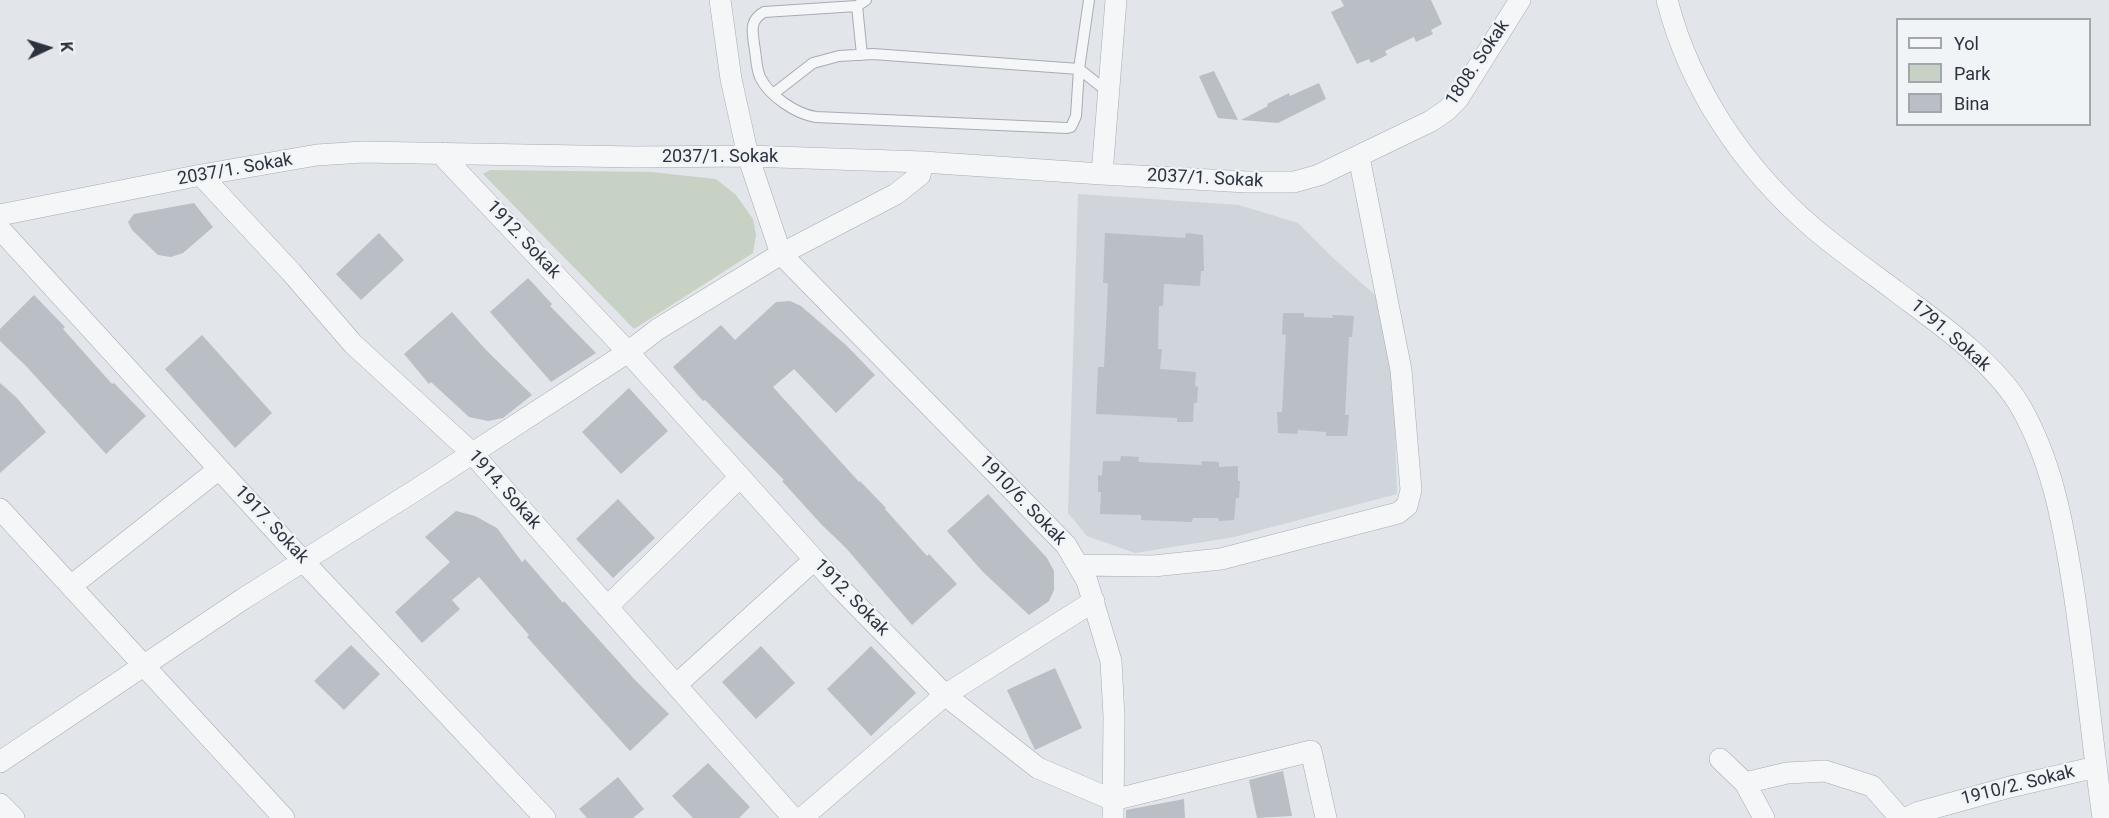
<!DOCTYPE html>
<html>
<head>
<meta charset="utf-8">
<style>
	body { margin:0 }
	#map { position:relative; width:2109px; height:818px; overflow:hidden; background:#e2e5e9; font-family:Roboto,sans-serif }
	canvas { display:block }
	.legend { position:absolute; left:1896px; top:18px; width:195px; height:108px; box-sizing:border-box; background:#f1f4f7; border:2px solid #a2a7ad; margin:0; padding:8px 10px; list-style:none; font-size:18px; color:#2c333f }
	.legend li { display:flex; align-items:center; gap:12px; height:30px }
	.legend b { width:30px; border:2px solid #a2a7ad }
	.north { position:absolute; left:18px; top:18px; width:60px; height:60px; -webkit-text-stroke:4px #f1f4f7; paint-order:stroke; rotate:86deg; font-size:16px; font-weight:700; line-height:24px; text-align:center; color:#2c333f }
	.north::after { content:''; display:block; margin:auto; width:21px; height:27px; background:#2c333f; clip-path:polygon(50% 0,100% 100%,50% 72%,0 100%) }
</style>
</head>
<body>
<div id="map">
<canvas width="2109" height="818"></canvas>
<ul class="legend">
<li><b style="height:8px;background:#f4f6f8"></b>Yol</li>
<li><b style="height:16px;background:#c7d2c4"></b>Park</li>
<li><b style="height:16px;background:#babec5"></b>Bina</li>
</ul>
<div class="north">K</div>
</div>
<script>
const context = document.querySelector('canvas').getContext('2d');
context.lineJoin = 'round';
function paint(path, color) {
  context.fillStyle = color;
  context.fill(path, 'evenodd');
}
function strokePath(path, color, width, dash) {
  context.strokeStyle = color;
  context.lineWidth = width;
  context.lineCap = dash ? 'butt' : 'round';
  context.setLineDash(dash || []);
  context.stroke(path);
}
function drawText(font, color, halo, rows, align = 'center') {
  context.font = font + ' Roboto,sans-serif';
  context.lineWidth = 4.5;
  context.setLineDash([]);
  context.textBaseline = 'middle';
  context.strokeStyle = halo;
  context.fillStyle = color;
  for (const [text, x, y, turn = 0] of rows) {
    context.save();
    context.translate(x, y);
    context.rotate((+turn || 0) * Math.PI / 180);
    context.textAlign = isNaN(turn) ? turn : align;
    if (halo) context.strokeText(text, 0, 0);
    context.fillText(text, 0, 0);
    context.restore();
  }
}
paint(new Path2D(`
	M1078,194L1239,205L1298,223L1334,259L1381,300L1393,363L1397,494L1234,537L1135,553L1087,536L1068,513Z`), '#d0d4db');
paint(new Path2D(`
	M490,170L651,172L716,179L736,195L753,219L756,235L753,253L634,329L483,174Z`), '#c7d2c4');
paint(new Path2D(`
	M1341,0H1431L1442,24L1431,30L1433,34L1416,42L1414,37L1385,51L1387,55L1371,63L1369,59L1357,64L1331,12L1344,6Z
	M1214,71L1238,120L1218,118L1199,76Z
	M1319,83L1326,99L1278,123L1241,120L1268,106L1267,104L1289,93L1290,96Z
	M194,203L213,227L183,253L171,257L158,255L132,230L128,222L134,214Z
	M379,233L404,260L361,300L336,274Z
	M1105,233L1185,238L1186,233L1203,235L1204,271H1201L1200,286L1164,284L1163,306H1159L1158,349H1162L1160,369L1196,372L1195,386L1198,387L1197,403H1194L1193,422H1177V418L1096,414L1098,367H1104L1108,283H1103Z
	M528,278L552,304L550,306L596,353L551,382L490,312Z
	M34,295L65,327L63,329L112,384L114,383L146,416L106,454L26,366L0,341V329Z
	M790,301L801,306L847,346L875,375L836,413L794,369L773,387L859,482L860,481L886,508L885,509L927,556L929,554L957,584L912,625L846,548L821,524L782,481L784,480L705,400L703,401L673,367L721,325L735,340L776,302Z
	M452,312L485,349L532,395L503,418L488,421L469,417L431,382L429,384L404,354Z
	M1283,313H1304V317L1333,318L1332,315L1354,316L1352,337H1349L1345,415H1349L1347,436H1326V432L1298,430L1297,434L1278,433L1277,412H1282L1286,335L1282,334Z
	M202,335L272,413L235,448L165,369Z
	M0,383L16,397L46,432L0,473Z
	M629,388L668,431L621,474L582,432Z
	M1121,456L1139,457L1138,462L1201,465L1202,461L1219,462V467L1238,466V481H1240L1239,498H1236L1234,520L1219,521L1218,518H1193L1192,522L1141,520V515L1100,514L1101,492H1098V475L1102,476L1103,461H1120Z
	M988,494L1047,558L1054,571V590L1049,601L1029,615L983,572L947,531Z
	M618,499L655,538L613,578L576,539Z
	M456,511L475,516L497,528L522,562L525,559L563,603L564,601L636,681L669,714L630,751L527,637L529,635L479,577L452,600L460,609L422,643L395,612L450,562L425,537Z
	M351,645L380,674L344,710L314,681Z
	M761,646L795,683L756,719L722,682Z
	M871,646L916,693L871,736L827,689Z
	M1055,668L1082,728L1035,750L1007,690Z
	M708,763L750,807L739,818H693L672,796Z
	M1283,771L1292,816L1257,818L1249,780Z
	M618,777L644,809L633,818H587L579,809Z
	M1184,799L1185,818H1126V810Z`), '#babec5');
const lane = new Path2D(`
	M866,0L857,6L764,12C750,20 752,30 754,44C756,54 756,68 760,77C769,96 796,114 816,117L1067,128L1071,127L1076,116L1079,69L1089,0
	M857,6L862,55
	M773,94L813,63L839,56L873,54L1079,69L1108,92`);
const street = new Path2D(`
	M1667,0C1690,89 1743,167 1812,227C1839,250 1869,271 1897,292C1938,323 1992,360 2019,404C2052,460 2063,523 2073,586C2085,663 2092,741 2103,818
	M440,153L628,352L839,587L945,695L1038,768L1113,800L1311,751L1326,818
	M923,162L920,175L896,194L781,254L1066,545L1087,581L1111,661L1114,717L1113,818
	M1102,174L1116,0
	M201,175L291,272L353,344L472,453L793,818
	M0,215L201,175L317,155L363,152L635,157L748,156L923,162L1102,174L1247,182H1294L1319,175L1431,121L1447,110L1458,99L1520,0
	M0,229L303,561L545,818
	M0,509L284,818
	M1078,565L1153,566L1221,559L1398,513L1407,506L1411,490L1401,370L1359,157
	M71,586L219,469
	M607,607L740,477
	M676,685L814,560
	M1720,759L1745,783L1764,818
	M0,762L243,599L419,488L628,352L658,329L781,254L748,156L731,79L720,0
	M1745,783L1787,773L1825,771L1872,786L1900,818
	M0,804L14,818
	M802,818L945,695L1094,601
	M1907,818L1919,812L2010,787L2096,767`);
strokePath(lane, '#a8acb3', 12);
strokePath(street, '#a8acb3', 22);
strokePath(lane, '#f4f6f8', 10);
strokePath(street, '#f4f6f8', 21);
drawText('18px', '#2c333f', '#f1f4f7', [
	["1808. Sokak",1478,63,-56],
	["2037/1. Sokak",720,157],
	["2037/1. Sokak",235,170,-10],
	["2037/1. Sokak",1205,179,3],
	["1912. Sokak",523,240,47],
	["1791. Sokak",1950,336,41],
	["1914. Sokak",504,490,48],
	["1910/6. Sokak",1022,501,46],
	["1917. Sokak",271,525,47],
	["1912. Sokak",851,598,46],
	["1910/2. Sokak",2018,786,-14]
]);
</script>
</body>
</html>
